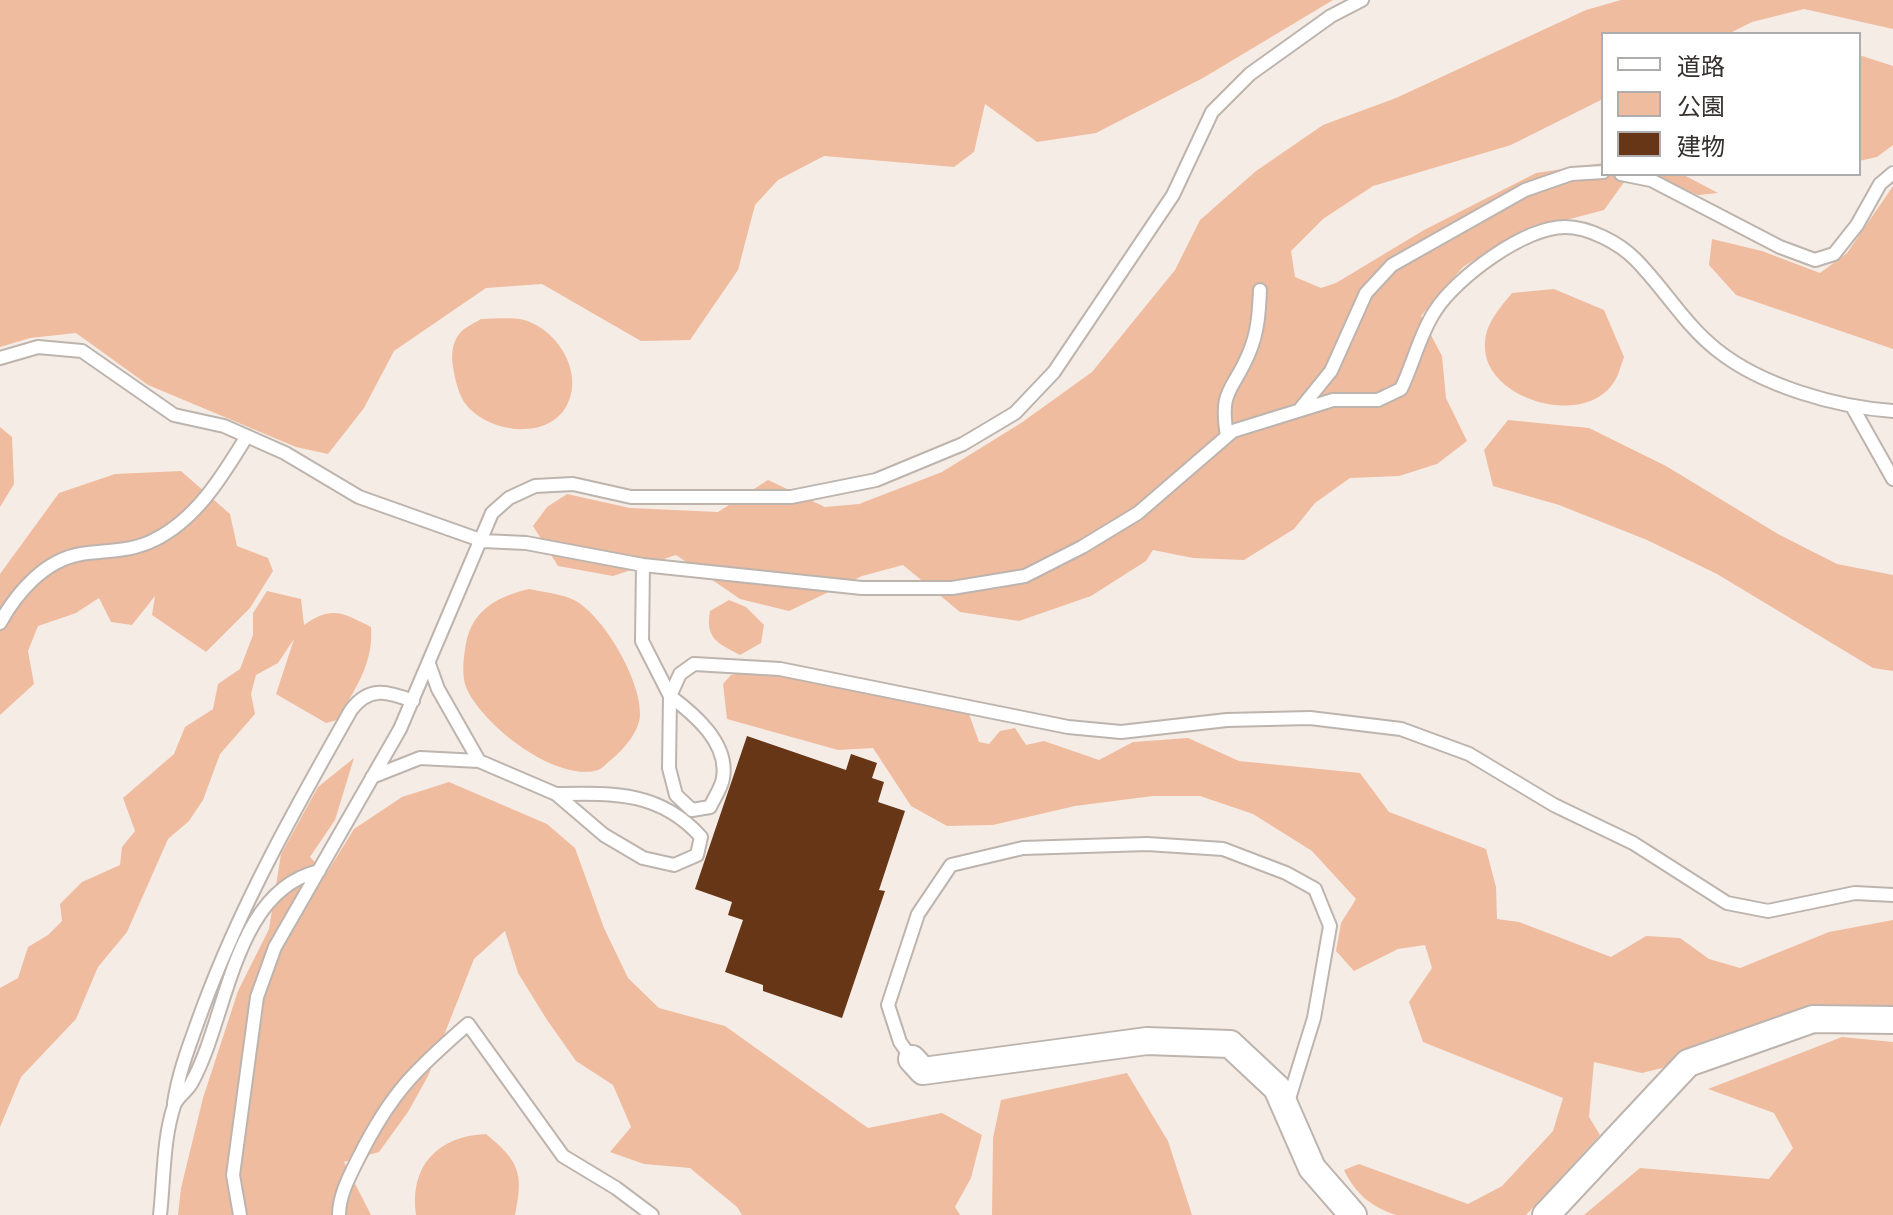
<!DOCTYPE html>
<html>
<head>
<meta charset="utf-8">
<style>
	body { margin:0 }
	#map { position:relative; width:1893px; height:1215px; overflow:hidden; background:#f6ece6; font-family:Ubuntu,"Noto Sans JP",sans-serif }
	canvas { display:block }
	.legend { position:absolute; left:1601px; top:32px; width:260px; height:144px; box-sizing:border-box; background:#fff; border:2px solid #aeadac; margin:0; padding:10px 14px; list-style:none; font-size:24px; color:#35312f }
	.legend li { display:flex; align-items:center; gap:16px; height:40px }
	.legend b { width:40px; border:2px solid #aeadac }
</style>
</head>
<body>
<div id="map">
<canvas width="1893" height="1215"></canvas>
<ul class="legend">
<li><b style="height:10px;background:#fff"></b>道路</li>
<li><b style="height:22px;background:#f0bc9f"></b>公園</li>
<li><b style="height:22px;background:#663616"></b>建物</li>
</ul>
</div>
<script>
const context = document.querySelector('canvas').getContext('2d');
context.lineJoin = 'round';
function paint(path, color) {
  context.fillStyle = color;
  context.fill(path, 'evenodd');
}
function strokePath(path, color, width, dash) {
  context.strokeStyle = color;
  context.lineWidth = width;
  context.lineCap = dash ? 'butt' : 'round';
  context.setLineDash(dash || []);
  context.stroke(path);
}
paint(new Path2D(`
	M0,0H1333L1203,78L1096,133L1037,142L985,104L974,152L954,167L824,156L778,180L755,205L738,270L690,340L641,341L542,284L486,288L394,351L364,408L328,454L296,447L148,385L76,333L30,338L0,347Z
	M1621,0H1893V29L1804,9L1752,22L1728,34H1603V99L1511,145L1373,186L1323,219L1291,251L1295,277L1321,288L1336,283L1424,230L1536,173L1603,163V174H1630L1604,210L1517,233L1463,267L1421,316L1442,356L1446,398L1467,441L1437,464L1399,476L1350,478L1315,503L1294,529L1244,560L1193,558L1153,550L1146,561L1091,596L1019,621L960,612L903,565L862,576L789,611L740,599L676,555L613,576L558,566L533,526L547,507L567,494L630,508L718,512L768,480L825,507L859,504L942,472L1021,423L1092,372L1175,270L1200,220L1256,171L1323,125L1396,98L1586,10Z
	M1859,55L1893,66V145L1877,157L1859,161Z
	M1651,174H1682L1718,193L1698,195Z
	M1893,186V349L1736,295L1709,265L1712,239L1762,251L1820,273L1847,253Z
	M1554,289L1604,310L1624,357C1621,365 1618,378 1612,385C1580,428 1485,398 1485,347C1484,325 1499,309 1512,293Z
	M481,319C494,319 511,317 524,320C559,330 585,375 566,407C545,442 485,432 464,402C458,392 455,379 453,367C451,356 452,342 460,333C465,327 475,323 481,319Z
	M1508,420L1589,428L1666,466L1778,534L1837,564L1893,575V671L1873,668L1717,574L1647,540L1559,505L1493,486L1484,450Z
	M0,427L12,437L14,484L0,507Z
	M181,471L230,514L237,546L268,558L273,571L250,608L206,652L152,615L155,596L132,625L111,622L99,598L76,613L38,626L28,651L34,684L0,715V574L59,493L115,474Z
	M529,589C543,592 563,594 576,601C605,618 641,681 640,714C640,731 624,749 612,759C608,762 602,769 598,770C556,783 481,724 466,687C462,676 463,661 465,650C469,613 494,597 529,589Z
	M267,591L301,599L304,625C332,605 343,613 371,627C374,663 355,689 337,720L326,723L276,694L294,639L278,663L256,675L251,694L255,714L220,754L203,800L189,821L168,839L127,932L98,967L76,1019L21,1077L0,1127V988L18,978L28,947L48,935L62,921L60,904L82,882L120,865L122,847L135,831L123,798L174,754L185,727L213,709L218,684L240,669L253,635V613Z
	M729,600L746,607L764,625L761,643L740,655C717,643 705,638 710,611Z
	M751,671L799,677L969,714L979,742L989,744L1000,731L1015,728L1026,745L1044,741L1099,760L1133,742L1188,738L1239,761L1360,773L1389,812L1486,849L1496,887L1497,919L1519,922L1611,957L1646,936L1680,938L1709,959L1740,968L1829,932L1893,920V1011L1642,1073L1594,1062L1589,1117L1600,1135L1526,1215H1396C1371,1207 1355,1193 1344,1170L1359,1164L1468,1204L1502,1186L1553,1131L1563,1098L1423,1042L1409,1002L1432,968L1425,945L1398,949L1354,971L1336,951L1341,923L1356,899L1312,851L1253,814L1200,796H1153L1075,806L993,825L947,826L911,806L873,748L838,750L727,719L723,684L731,675Z
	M354,758L335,820L310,857L326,874L354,829L402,797L449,782L547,824L575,848L604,928L628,978L659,1008L725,1026L868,1128L942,1113L982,1135L971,1178L955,1207L960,1215H742L737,1207L690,1168L644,1164L610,1152L631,1127L613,1085L576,1061L547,1020L518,973L505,931L474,959L428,1076L408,1112L379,1152L344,1162L371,1215H178L181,1188L203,1098L238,991L269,929L281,854L318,787Z
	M1842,1037L1893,1042V1215H1584L1640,1168L1769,1179L1793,1148L1774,1113L1708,1089Z
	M1127,1073L1168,1141L1192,1215H992L993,1138L1001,1100Z
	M486,1134C519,1161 524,1173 515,1215H416C409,1166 438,1136 486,1134Z`), '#f0bc9f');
paint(new Path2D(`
	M747,736L846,770L851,754L877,763L872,778L884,782L878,802L905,811L879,890L885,891L842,1018L763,991V985L725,972L743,920L728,915L732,902L695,889Z`), '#663616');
const lane = new Path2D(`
	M1621,174L1651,180L1780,247L1815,260L1834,254L1857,225L1880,184L1893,173
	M0,358L38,347L82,351L174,415L224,426L285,453L359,497L483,541L526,543L643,565L862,588H952L1025,576L1082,547L1138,513L1233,431L1333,400H1378L1401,389C1413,365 1420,333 1435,311C1456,278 1524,227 1565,227C1589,227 1619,243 1635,259C1664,288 1684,324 1717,350C1762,386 1836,407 1893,411
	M1301,408L1331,371L1366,293L1392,265L1525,190L1571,174L1603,172
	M1853,408L1893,479
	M1227,436C1219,388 1233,392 1249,353C1258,332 1259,312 1260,290
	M643,565L642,641L670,696L669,768L676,795L692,810L710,807C714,798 722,787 723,778C729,743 694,714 670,696L680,674L694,664L780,669L1068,727L1121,732L1227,720L1310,718L1401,729L1469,754L1554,805L1633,843L1727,903L1768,911L1855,893L1893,895
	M0,623C17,592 45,560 81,554C106,550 131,552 154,540C197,519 223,475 247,436
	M429,664L438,689L479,761
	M372,777L420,758L479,761L556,794L604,835L643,858L674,865L697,855L701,837C660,791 613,793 556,794
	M912,1059L900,1042L888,1005L918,914L951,865L1023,848L1147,844L1223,849L1286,873L1315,889L1330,926L1314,1018L1288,1102
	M174,1103C179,1070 191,1041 202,1010C241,904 296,807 351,710C369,686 387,691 413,701
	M160,1215C164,1180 163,1139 174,1106C177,1096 188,1091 192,1082C228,1017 233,891 319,871
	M240,1215L233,1175L257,997L275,947L400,729L492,513L509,498L535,486L573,484L631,497H791L876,480L963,444L1015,413L1054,372L1173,195L1212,112L1250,74L1331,16L1362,0
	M339,1215C339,1195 350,1175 359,1157C391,1093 415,1070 468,1024L563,1156L616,1188L652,1215`);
const street = new Path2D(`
	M912,1059L923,1071L1147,1041L1230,1044L1277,1088L1312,1168L1353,1215
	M1546,1215L1688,1063L1813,1019L1893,1020`);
strokePath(lane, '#bdb4ae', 16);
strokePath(street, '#bdb4ae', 30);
strokePath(lane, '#fff', 12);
strokePath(street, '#fff', 26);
</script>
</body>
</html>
